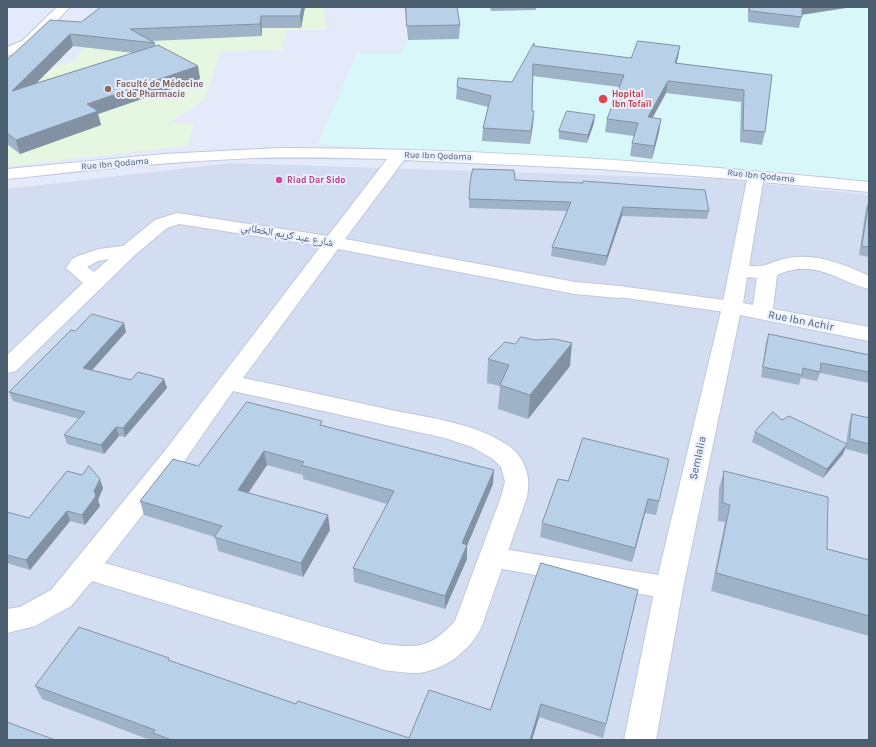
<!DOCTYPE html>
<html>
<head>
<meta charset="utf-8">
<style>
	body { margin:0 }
	#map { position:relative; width:876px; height:747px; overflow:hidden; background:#e4eafa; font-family:Karla,sans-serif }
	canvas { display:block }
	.frame { position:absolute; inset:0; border:8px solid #4c5f71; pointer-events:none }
</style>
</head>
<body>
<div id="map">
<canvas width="876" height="747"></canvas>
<div class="frame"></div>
</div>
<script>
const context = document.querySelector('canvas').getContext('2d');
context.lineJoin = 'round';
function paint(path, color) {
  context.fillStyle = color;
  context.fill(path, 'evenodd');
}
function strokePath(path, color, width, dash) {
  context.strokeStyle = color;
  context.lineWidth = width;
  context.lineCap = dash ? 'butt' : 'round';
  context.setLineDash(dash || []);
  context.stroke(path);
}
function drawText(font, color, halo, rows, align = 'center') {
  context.font = font + ' Karla,"Noto Naskh Arabic",sans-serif';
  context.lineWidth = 4;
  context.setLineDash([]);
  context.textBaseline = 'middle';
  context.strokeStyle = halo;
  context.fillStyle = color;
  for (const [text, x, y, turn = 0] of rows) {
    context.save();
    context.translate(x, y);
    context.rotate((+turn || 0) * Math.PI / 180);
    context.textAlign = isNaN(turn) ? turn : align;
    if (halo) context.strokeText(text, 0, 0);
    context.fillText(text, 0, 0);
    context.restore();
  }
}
paint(new Path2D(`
	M230,163L719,179L869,195V740H7V189Z`), '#d3ddf1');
paint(new Path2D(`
	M112,7H323L328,30H286L282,50L221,51L205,99L167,124H194L187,146L7,166V79L73,61L100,32Z`), '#e6f7e1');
paint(new Path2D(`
	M405,7H869V182L810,175L695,165L318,144L357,53L400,54L407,40Z`), '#d8f7f8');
const pedestrian = new Path2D(`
	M619,286L732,301L739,303L742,307L739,311L732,313L612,296L610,292L612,288Z
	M492,547L669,577L678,580L682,588L678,596L669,599L492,567L483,564L479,557L483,550Z`);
const minor = new Path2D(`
	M57,7H70L32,47L7,56V47L22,41Z
	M280,148C477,148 673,162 869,182V192L763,182L749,266C766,268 772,261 788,258C816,253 844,264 869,276V289C835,280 815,258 777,275L773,309L869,327V341L740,315L683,588L656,740H624L655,588L722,307L747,180L599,169L404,160L345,239L575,282L619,286L626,288L629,292L626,296L619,298L575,294L338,249L243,378C292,388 342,399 391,410C429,418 476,423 509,446C526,459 531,477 527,497L481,628C470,651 443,671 417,673C406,673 394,671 383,670L92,581L71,606L35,626L7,633V609L20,607L51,590L167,448L321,246L179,224L167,228L135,255L16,371L7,373V355L83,283L66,268L72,259L78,256L99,249L123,246L155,220L177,213L328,236L387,159C344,158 300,157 257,158C174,161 90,170 7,179V169L164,154ZM109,259L94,272L87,267L98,261ZM747,277L757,278L753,305L743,303ZM233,391L445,438L472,447L493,459L501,467L505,482L501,497L455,621C429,649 419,648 383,644L105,563L185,460Z`);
strokePath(pedestrian, '#bec9db', 2);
strokePath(minor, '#bec9db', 2);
paint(pedestrian, '#fff');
paint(minor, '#fff');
paint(new Path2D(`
	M101,7H305L301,28H262V36L151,41L155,43V46L198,66L200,79L98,114L101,125L20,154L7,144V60L81,22ZM73,46L133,53L36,83Z
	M405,7H457L460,25L459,39L408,40Z
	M490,7H536V10L491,11Z
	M748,7H852L802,15L799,28L748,22Z
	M534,46L631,58L680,46L676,63L772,75L765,132L762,145L740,142L741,102L666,93L652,118L661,119L659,132L652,159L630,156L632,143L634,136L605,132L607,119L619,87L533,76L532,111H534L533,124L530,144L482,141L483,128L488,107L456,99L457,87L512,82Z
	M594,123L587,143L559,139V131Z
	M515,180L709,211L707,219L622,216L605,266L551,256L552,247L567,211L469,208V199Z
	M869,200V257L859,255L866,208Z
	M75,331L126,332L92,370L131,380L164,379L167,388L125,437L119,436L104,454L67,444L64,435L79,419L13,401L9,392Z
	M769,334L869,355V383L820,373L817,381L801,378L799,385L761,377L766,343Z
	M488,359L570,366L528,419L498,409L500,386L487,383Z
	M852,414L869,418V455L846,449V446L843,454L823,478L752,442L755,432L782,420L846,444L849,423Z
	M322,425L493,484L467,545V559L445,609L354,582L353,568L387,504L303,479V475L267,465L248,493L330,530L303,577L218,551L215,537L144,515L140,501L198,466Z
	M669,459L656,515L645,513L632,562L540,537L542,523L568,481Z
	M724,471L827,549L869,560V636L711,591L725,522L718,521L719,488Z
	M82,475L103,488L98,500L100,506L85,525L70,521L30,570L7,563V512L29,518Z
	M635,604L603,738L539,717L532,740H150L42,699L35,686L171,661L296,704L409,738L490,710Z`), '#9fb3c8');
paint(new Path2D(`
	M302,7H305L301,28L300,16Z
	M801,7H852L799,15Z
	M261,16L262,28V36L260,24Z
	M70,34L73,46L16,104L12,91Z
	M680,46L678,58L673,75L675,63Z
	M198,66L200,79L98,114L101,125L20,154L16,140L87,104Z
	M668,81L666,93L646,130L648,117Z
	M534,111L533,124L530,144L531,131Z
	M595,115L594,123L587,143L588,135Z
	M661,119L659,132L652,159L654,146Z
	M623,207L622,216L605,266L607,256Z
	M124,323L126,332L86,377L83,368Z
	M572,343L570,366L528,419L530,395Z
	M164,379L167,388L125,437L123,428Z
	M116,427L119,436L104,454L101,445Z
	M847,444L843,454L823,478L827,469Z
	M264,451L267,465L241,504L238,490Z
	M494,470L493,484L462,558V543Z
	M100,479L103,488L98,500L100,506L85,525L82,515Z
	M648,499L645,513L632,562L635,548Z
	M67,511L70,521L30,570L26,560Z
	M328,515L330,530L303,577L301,563Z
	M467,545V559L445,609V596Z
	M541,704L539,717L532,740H530Z`), '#8292a3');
const building = new Path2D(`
	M101,7H302L300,16H261L260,24L130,29L155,43L70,34L12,91L158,45L198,66L87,104L98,111L16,140L7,133V60L50,20L81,22Z
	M406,7H457L460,25L407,26Z
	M750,7H802V17L750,11Z
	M638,41L680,46L675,63L772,75L765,132L743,130L744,90L668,81L648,117L661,119L654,146L632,143L638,123L607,119L624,75L533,64L532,111H534L531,131L483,128L491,96L457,87L458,78L512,82L534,43V46L631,58Z
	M567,111L595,115L588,135L559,131Z
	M473,169L514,170L515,180L583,183V181L705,190L709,211L623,207L607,256L552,247L571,202L469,199L470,183Z
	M869,201V247L862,246Z
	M92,314L124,323L83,368L131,380L138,372L164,379L123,428L116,427L101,445L64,435L85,412L9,392L71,330L75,331Z
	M769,334L869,355V372L821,363L820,372L803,368L802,375L763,367Z
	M521,337L535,340L555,339L572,343L530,395L500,385L509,365L488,359L505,342L515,344Z
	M247,402L322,421L320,425L494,470L462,543L467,545L445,596L353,568L394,491L301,465L304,462L264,451L238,490L328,515L301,563L214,537L222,526L140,501L173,459L198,466Z
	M773,412L782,420L789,416L847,444L827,469L755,432Z
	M852,414L869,418V444L850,439Z
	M583,438L669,459L659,501L648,499L635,548L542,523L558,479L568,481Z
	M89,466L100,479L94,491L96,496L82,515L67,511L26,560L7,555V512L29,518L67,471L82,475Z
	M724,471L828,497L827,549L869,560V616L716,573L730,505L723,503Z
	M541,563L638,590L606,724L541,704L530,740H172L153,733L155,730L35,686L79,627L169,658L168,660L296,704L298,701L409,738L429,690L490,710Z
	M7,722L55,740H7Z`);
paint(building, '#b9d0e9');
strokePath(building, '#8292a3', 1);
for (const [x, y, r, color] of [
	[108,89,4,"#8d6e63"],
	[603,99,5,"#e0444e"],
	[279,180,4,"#d1479c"]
]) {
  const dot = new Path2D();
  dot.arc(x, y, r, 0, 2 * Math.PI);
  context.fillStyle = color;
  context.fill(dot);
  strokePath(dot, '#eaeffe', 1.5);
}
drawText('bold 9px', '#785e54', '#eaeffe', [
	["Faculté de Médecine",116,84],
	["et de Pharmacie",116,94]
], 'left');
drawText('bold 9px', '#be3a42', '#eaeffe', [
	["Hopital",612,94],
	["Ibn Tofaïl",612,104]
], 'left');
drawText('9px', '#4c5f71', '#eaeffe', [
	["Rue Ibn Qodama",438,156,2],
	["Rue Ibn Qodama",115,164,-5],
	["Rue Ibn Qodama",761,176,6]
]);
drawText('bold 9px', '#b23c85', '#eaeffe', [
	["Riad Dar Sido",287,180]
], 'left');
drawText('11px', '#4c5f71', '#eaeffe', [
	["شارع عبد كريم الخطابي",287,235,10],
	["Rue Ibn Achir",801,321,11],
	["Semlalia",698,458,-78]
]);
</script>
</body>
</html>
